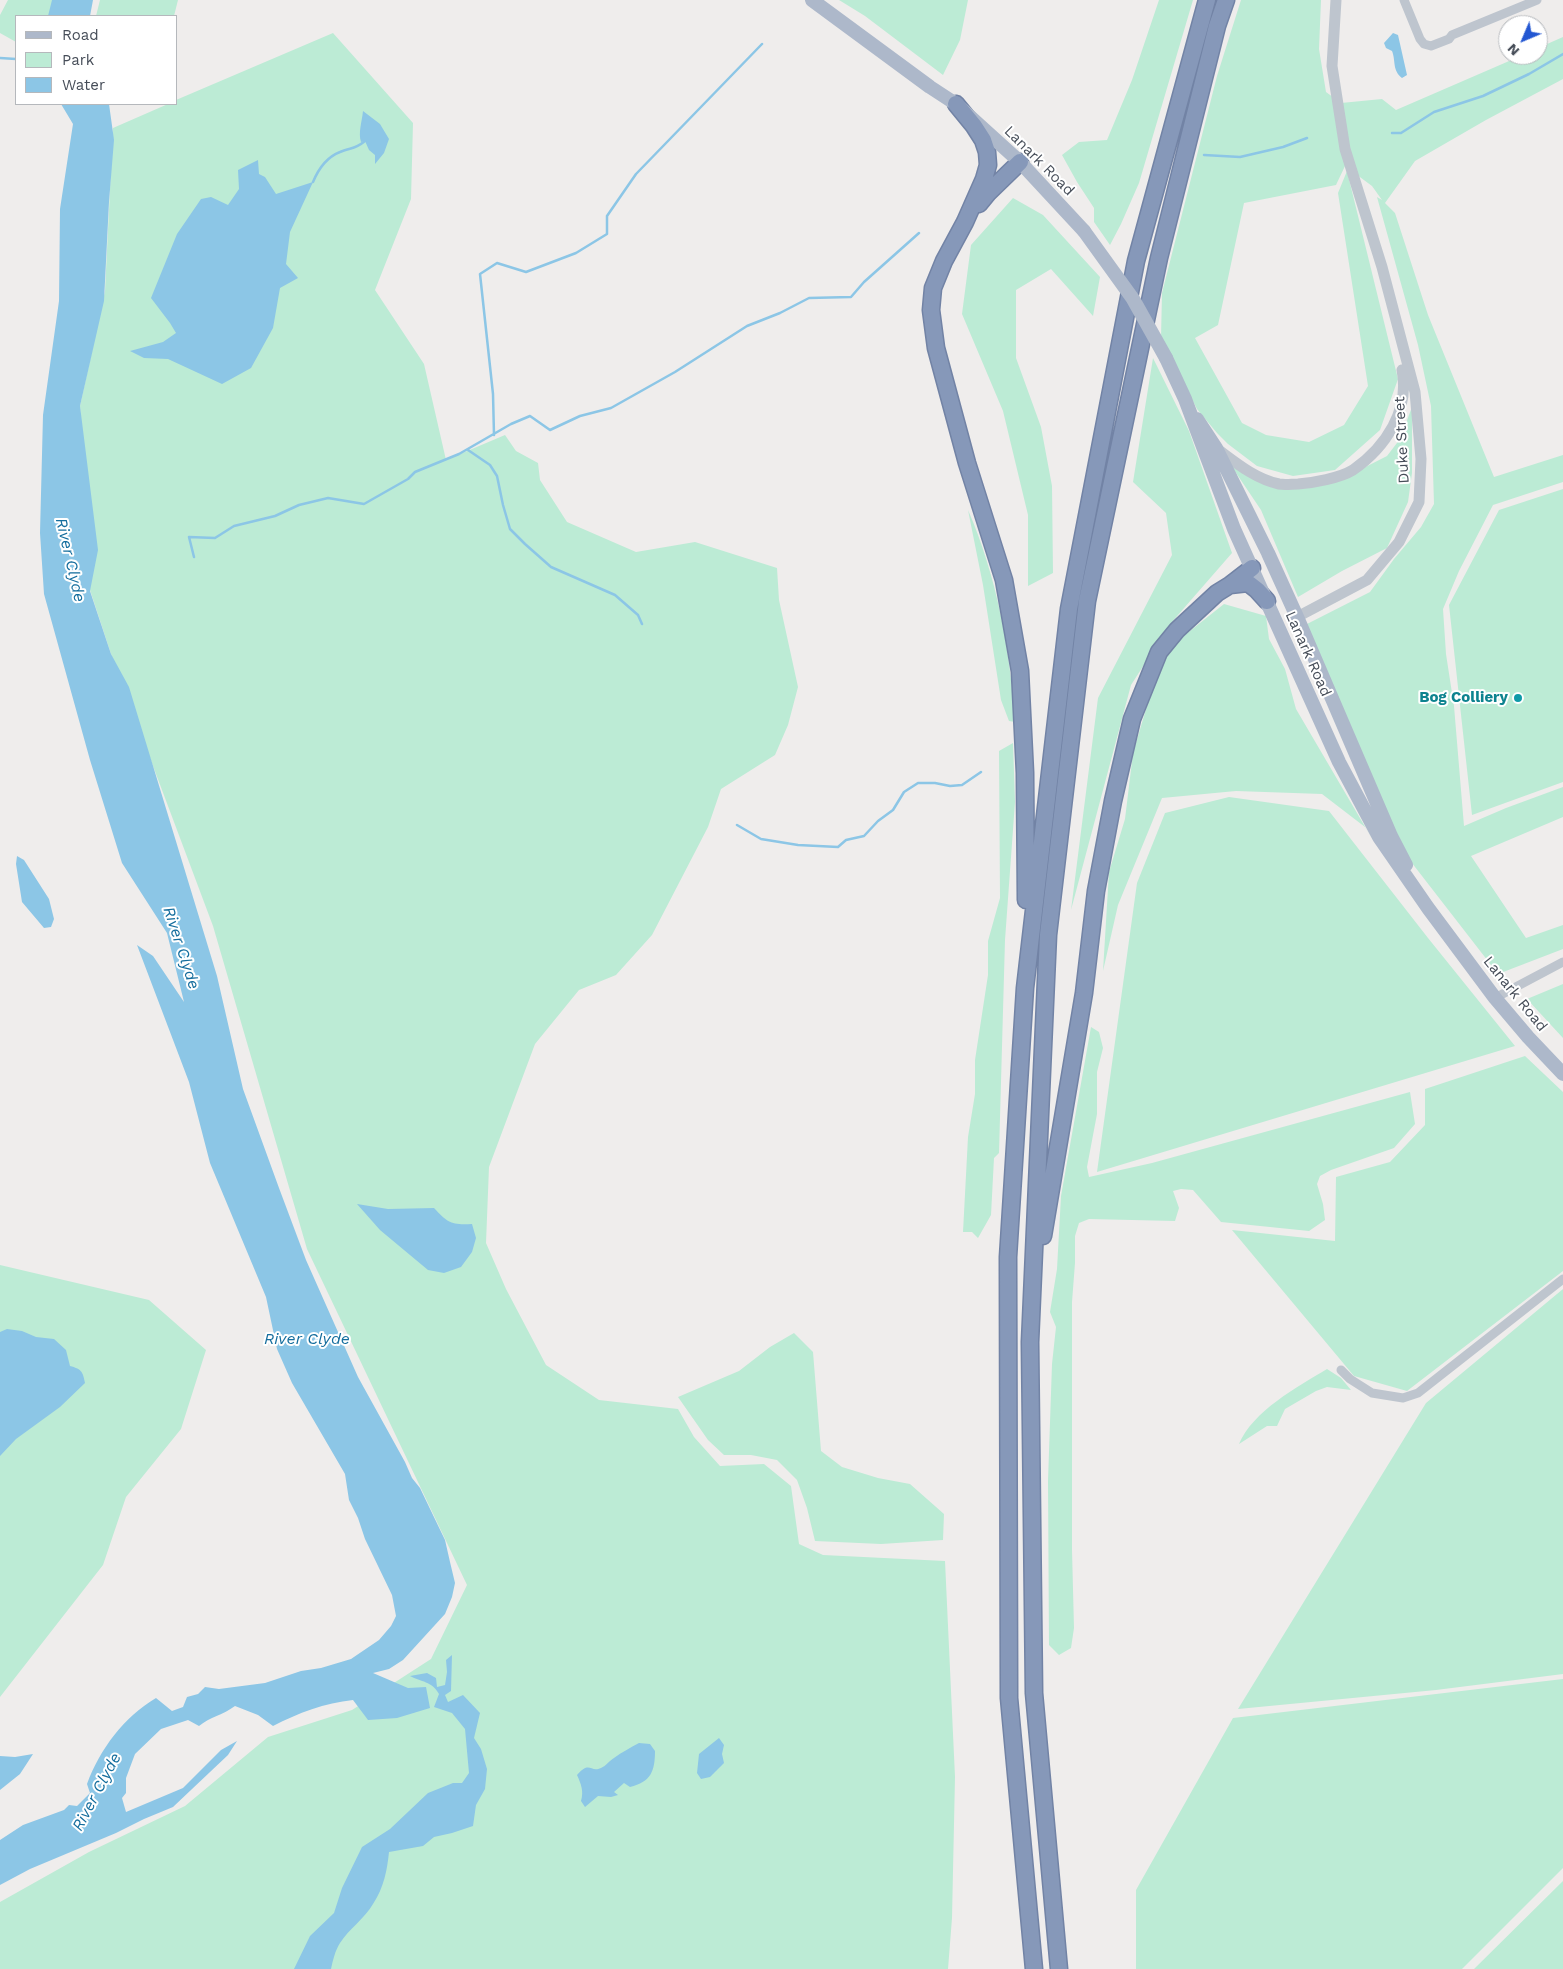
<!DOCTYPE html>
<html>
<head>
<meta charset="utf-8">
<style>
	body { margin:0 }
	#map { position:relative; width:1563px; height:1969px; overflow:hidden; background:#efedec; font-family:"Work Sans",sans-serif }
	canvas { display:block }
	.legend { position:absolute; left:15px; top:15px; width:162px; height:90px; box-sizing:border-box; background:#fff; border:1px solid #b5b8bc; margin:0; padding:6px 9px; list-style:none; font-size:15px; color:#464d58 }
	.legend li { display:flex; align-items:center; gap:10px; height:25px }
	.legend b { width:25px; border:1px solid #b5b8bc }
	.north { position:absolute; left:1498px; top:15px; width:50px; height:50px; box-sizing:border-box; background:#fff; border:1px solid #b5b8bc; border-radius:50%; rotate:225deg; font-size:14px; font-weight:700; line-height:20px; text-align:center; color:#464d58 }
	.north::after { content:''; display:block; margin:auto; width:18px; height:22px; background:#2357d2; clip-path:polygon(50% 0,100% 100%,50% 72%,0 100%) }
</style>
</head>
<body>
<div id="map">
<canvas width="1563" height="1969"></canvas>
<ul class="legend">
<li><b style="height:6px;background:#adb8ca"></b>Road</li>
<li><b style="height:14px;background:#bcebd5"></b>Park</li>
<li><b style="height:14px;background:#8cc6e6"></b>Water</li>
</ul>
<div class="north">N</div>
</div>
<script>
const context = document.querySelector('canvas').getContext('2d');
context.lineJoin = 'round';
function paint(path, color) {
  context.fillStyle = color;
  context.fill(path, 'evenodd');
}
function strokePath(path, color, width, dash) {
  context.strokeStyle = color;
  context.lineWidth = width;
  context.lineCap = dash ? 'butt' : 'round';
  context.setLineDash(dash || []);
  context.stroke(path);
}
function drawText(font, color, halo, rows, align = 'center') {
  context.font = font + ' "Work Sans",sans-serif';
  context.lineWidth = 4;
  context.setLineDash([]);
  context.textBaseline = 'middle';
  context.strokeStyle = halo;
  context.fillStyle = color;
  for (const [text, x, y, turn = 0] of rows) {
    context.save();
    context.translate(x, y);
    context.rotate((+turn || 0) * Math.PI / 180);
    context.textAlign = isNaN(turn) ? turn : align;
    if (halo) context.strokeText(text, 0, 0);
    context.fillText(text, 0, 0);
    context.restore();
  }
}
paint(new Path2D(`
	M8,0H53L50,16H16V42L0,33V15Z
	M100,0H178L174,16H96Z
	M839,0H968L960,40L943,75L865,16Z
	M1159,0H1193L1139,183L1121,224L1110,245L1094,222V208L1077,182L1062,155L1079,142L1107,140L1132,80Z
	M1241,0H1321L1319,49L1326,92L1341,103L1382,99L1396,110L1523,55H1538V48L1563,37V79L1486,120L1415,161L1385,203L1395,213L1428,315L1494,477L1563,455V482L1493,505L1459,571L1443,609L1446,654L1454,706L1464,826L1506,808L1563,787V817L1471,856L1526,938L1563,925V949L1498,974L1391,836L1307,624L1370,592L1394,559L1421,527L1434,504L1431,406L1418,345L1377,197L1382,200L1372,186L1345,166L1336,185L1244,203L1218,325L1195,338L1242,423L1266,435L1309,442L1344,425L1368,386L1338,193L1347,171L1398,379L1380,430L1335,470L1293,476L1257,466L1228,444L1217,433L1197,409L1161,338L1162,293L1217,76Z
	M333,33L413,123L411,199L375,290L424,364L446,460L505,435L516,451L538,463L540,480L567,522L636,552L695,542L777,568L779,600L798,687L788,725L775,755L721,789L708,827L652,935L616,975L579,990L535,1044L489,1167L486,1243L506,1289L546,1365L599,1400L678,1409L694,1437L720,1466L764,1464L791,1486L799,1544L823,1555L945,1561L955,1777L952,1918L948,1969H0V1902L89,1852L185,1806L268,1737L352,1710L431,1659L467,1585L307,1249L213,926L111,654L90,590L80,406L105,291L113,128L168,104H176V100Z
	M1013,198L1043,215L1100,277L1093,316L1051,269L1016,290V358L1041,427L1052,486L1053,573L1028,586V515L1003,411L962,314L971,245Z
	M1153,358L1189,431L1232,553L1171,623L1131,685L1071,910L1098,698L1172,555L1166,513L1133,482Z
	M1412,407V473L1408,502L1387,548L1342,571L1298,597L1261,510L1228,461L1276,487L1336,482L1387,456L1400,439Z
	M1563,489V782L1472,815L1449,605L1499,510Z
	M968,510C997,577 1010,649 1015,722L1009,721L1001,700L983,585Z
	M1224,604L1266,616L1269,639L1285,669L1296,709L1374,842L1365,827L1322,794L1236,791L1162,798L1118,905L1103,971L1109,872L1125,819L1133,753L1149,699L1171,646Z
	M1013,743L1015,802L1005,940L999,1153L994,1158L991,1215L978,1238L972,1232H963L968,1137L975,1094V1060L988,975V941L1000,898L999,751Z
	M1229,797L1329,811L1428,938L1515,1046L1097,1172L1137,883L1165,813Z
	M1563,984V1038L1527,999Z
	M1091,1027L1099,1032L1103,1048L1097,1072V1114L1087,1167L1089,1177L1152,1163L1410,1092L1415,1124L1394,1148L1331,1170L1320,1176L1317,1184L1323,1204L1325,1220L1309,1231L1221,1222L1193,1190L1181,1189L1173,1191L1179,1208L1175,1221L1089,1219L1079,1223L1075,1236V1263L1072,1302V1550L1074,1628L1071,1648L1059,1655L1049,1645L1048,1481L1052,1364L1056,1327L1050,1312L1057,1269L1061,1196Z
	M1525,1056L1563,1092V1271L1407,1391L1354,1376L1232,1230L1335,1241L1336,1177L1390,1162L1425,1125V1089Z
	M0,1265L149,1300L206,1350L181,1429L126,1497L103,1565L0,1697Z
	M1563,1289V1674L1436,1690L1238,1709L1426,1403Z
	M794,1333L813,1352L821,1451L842,1467L878,1478L910,1484L944,1514L943,1540L881,1544L815,1541L807,1508L797,1480L777,1460L751,1455H724L708,1440L678,1397L739,1371L770,1347Z
	M1327,1369L1341,1378L1351,1390L1327,1387L1316,1391L1285,1409L1277,1426H1267L1239,1444C1253,1411 1297,1387 1327,1369Z
	M1563,1679V1868L1462,1969H1136V1890L1233,1718Z
	M1563,1881V1969H1474Z`), '#bcebd5');
paint(new Path2D(`
	M52,0H93L90,16H48Z
	M1393,33L1398,35L1407,75L1402,78C1392,70 1396,61 1392,51L1386,48L1384,43Z
	M61,104H109L114,140L109,202L104,301L80,406L98,550L90,591L111,654L129,687L217,976L243,1089L279,1188L306,1260L358,1377L405,1462L412,1478L420,1488L445,1540L450,1562L455,1583L452,1597L445,1614L403,1660L389,1669L373,1673L408,1688L426,1687L430,1708L397,1718L368,1720L353,1700C325,1703 298,1713 273,1726L258,1715L235,1706C223,1715 210,1717 199,1726L188,1720L161,1729L135,1754L126,1778V1793L122,1798L126,1812L183,1788L221,1750L237,1741L228,1755L173,1807L144,1819L116,1833L30,1869L0,1885V1840L23,1825L64,1810L69,1805L77,1806L90,1793L87,1784C100,1749 124,1717 156,1698L172,1711L183,1707L187,1697L198,1694L205,1687L219,1689L265,1683L301,1671L321,1668L351,1659L379,1640L391,1626L396,1616L392,1595L365,1539L358,1518L349,1500L345,1474L292,1383L277,1349L266,1297L210,1163L189,1082L137,945L153,956L184,1002L167,933L122,863L90,760L44,594L40,533L43,415L59,301L60,209L73,124Z
	M363,111L380,124L389,139L384,153L375,164V155L369,150L365,141L361,142C358,132 362,122 363,111Z
	M258,160L259,174L265,177L276,194L313,182L290,232L286,264L298,278L280,288L273,328L251,368L222,384L168,359L144,358L130,351L163,342L176,333L170,323L151,298L177,234L201,199L211,197L228,205L239,189L238,170Z
	M17,856L24,860L49,899L54,919L51,927L44,928L22,902L16,864Z
	M357,1204L388,1209L434,1208C448,1223 451,1225 472,1224L476,1238L472,1252L461,1267L444,1273L428,1270L380,1230Z
	M7,1329L22,1331L36,1337L54,1339L66,1350L70,1366C81,1369 83,1371 85,1383L60,1407L16,1439L0,1456V1332Z
	M452,1655L451,1691L445,1695L448,1702L463,1695L480,1713L474,1738L481,1749L487,1769L485,1789L476,1805L473,1826L452,1833L434,1837L423,1846L389,1852C387,1871 384,1887 373,1904C364,1919 349,1929 340,1943C335,1951 333,1960 331,1969H294L310,1936L334,1913L342,1888L362,1847L390,1829L428,1793L453,1783H462L469,1773L465,1729L452,1713L434,1707L439,1694C432,1681 421,1682 410,1676L427,1673L436,1678L437,1687L445,1685L447,1672L446,1660Z
	M719,1738L724,1745L722,1754L724,1763L710,1777L701,1779L697,1773L699,1754Z
	M639,1743L650,1744L655,1751C655,1771 651,1782 630,1787L624,1783L614,1792L618,1795L611,1797L598,1796L585,1807L581,1801C584,1791 581,1784 577,1775C590,1760 590,1773 601,1768C606,1766 610,1760 614,1758C622,1752 630,1748 639,1743Z
	M33,1754L20,1774L0,1790V1756L15,1757Z`), '#8cc6e6');
strokePath(new Path2D(`
	M0,58L16,59
	M1392,133H1401L1434,112L1483,96L1529,74L1563,54
	M1204,155L1240,157L1283,147L1307,138
	M313,182C318,170 327,157 340,152C352,147 354,150 365,141
	M494,435L493,394L480,274L497,263L526,272L576,253L607,234V216L636,174L762,44
	M468,450L490,465L497,476L503,505L510,529L525,544L551,567L615,595L638,615L642,624
	M194,557L189,537L215,538L234,526L275,516L299,505L328,498L364,504L408,479L415,472L459,454L511,424L530,416L550,430L580,416L611,408L675,372L747,326L780,313L809,298L851,297L864,282L919,233
	M737,825L761,839L798,845L838,847L846,840L864,836L878,821L893,810L904,792L918,783H935L950,786L962,785L981,772`), '#8cc6e6', 2.5);
const motorway = new Path2D(`
	M956,104L974,126L983,140L987,152L988,165L984,179L965,222L944,261L933,288L931,310L936,348L967,463L1004,580L1020,671L1025,773L1026,900
	M979,204L988,193L1020,162
	M1230,585L1252,568
	M1043,1236L1084,993L1096,891L1113,801L1132,719L1159,652L1177,630L1217,593L1230,585L1248,583L1257,590L1267,601
	M1034,1969L1009,1698L1008,1257L1025,988L1069,609L1136,261L1207,0
	M1059,1969L1034,1693L1030,1342L1048,935L1087,601L1159,258L1217,26L1226,0`);
strokePath(motorway, '#7283a5', 19);
strokePath(new Path2D(`
	M1404,0L1420,39L1424,44L1431,46L1449,39L1452,35L1537,0
	M1495,998L1563,962
	M1341,1370L1350,1379L1372,1393L1403,1398L1418,1393L1563,1279`), '#bec5ce', 9);
strokePath(new Path2D(`
	M1216,448C1235,462 1255,479 1279,484C1285,485 1292,484 1298,484C1313,483 1340,478 1353,470C1386,447 1410,410 1402,370
	M1297,617L1367,580L1399,542L1419,502L1421,459L1415,392L1382,267L1345,149L1332,66L1336,0`), '#bec5ce', 11);
strokePath(new Path2D(`
	M812,0L930,87L956,104L1020,162L1084,231
	M1166,358L1185,399L1234,529L1339,762L1379,837L1428,908L1495,998L1528,1037L1563,1074
	M1197,419L1216,448L1268,553L1297,617L1391,836L1406,865`), '#adb8ca', 14);
strokePath(motorway, '#8698b9', 16);
strokePath(new Path2D(`
	M1084,231L1133,299L1166,358`), '#adb8ca', 14);
for (const [x, y, r, color] of [
	[1518,698,5,"#0f9aa8"]
]) {
  const dot = new Path2D();
  dot.arc(x, y, r, 0, 2 * Math.PI);
  context.fillStyle = color;
  context.fill(dot);
  strokePath(dot, '#fff', 2);
}
drawText('15px', '#464d58', '#fff', [
	["Lanark Road",1039,161,45],
	["Duke Street",1402,440,-93],
	["Lanark Road",1308,654,66],
	["Lanark Road",1515,994,51]
]);
drawText('bold 15px', '#0d838f', '#fff', [
	["Bog Colliery",1508,698]
], 'right');
drawText('italic 16px', '#146d9d', '#fff', [
	["River Clyde",70,560,77],
	["River Clyde",181,948,72],
	["River Clyde",307,1339],
	["River Clyde",97,1792,-62]
]);
</script>
</body>
</html>
